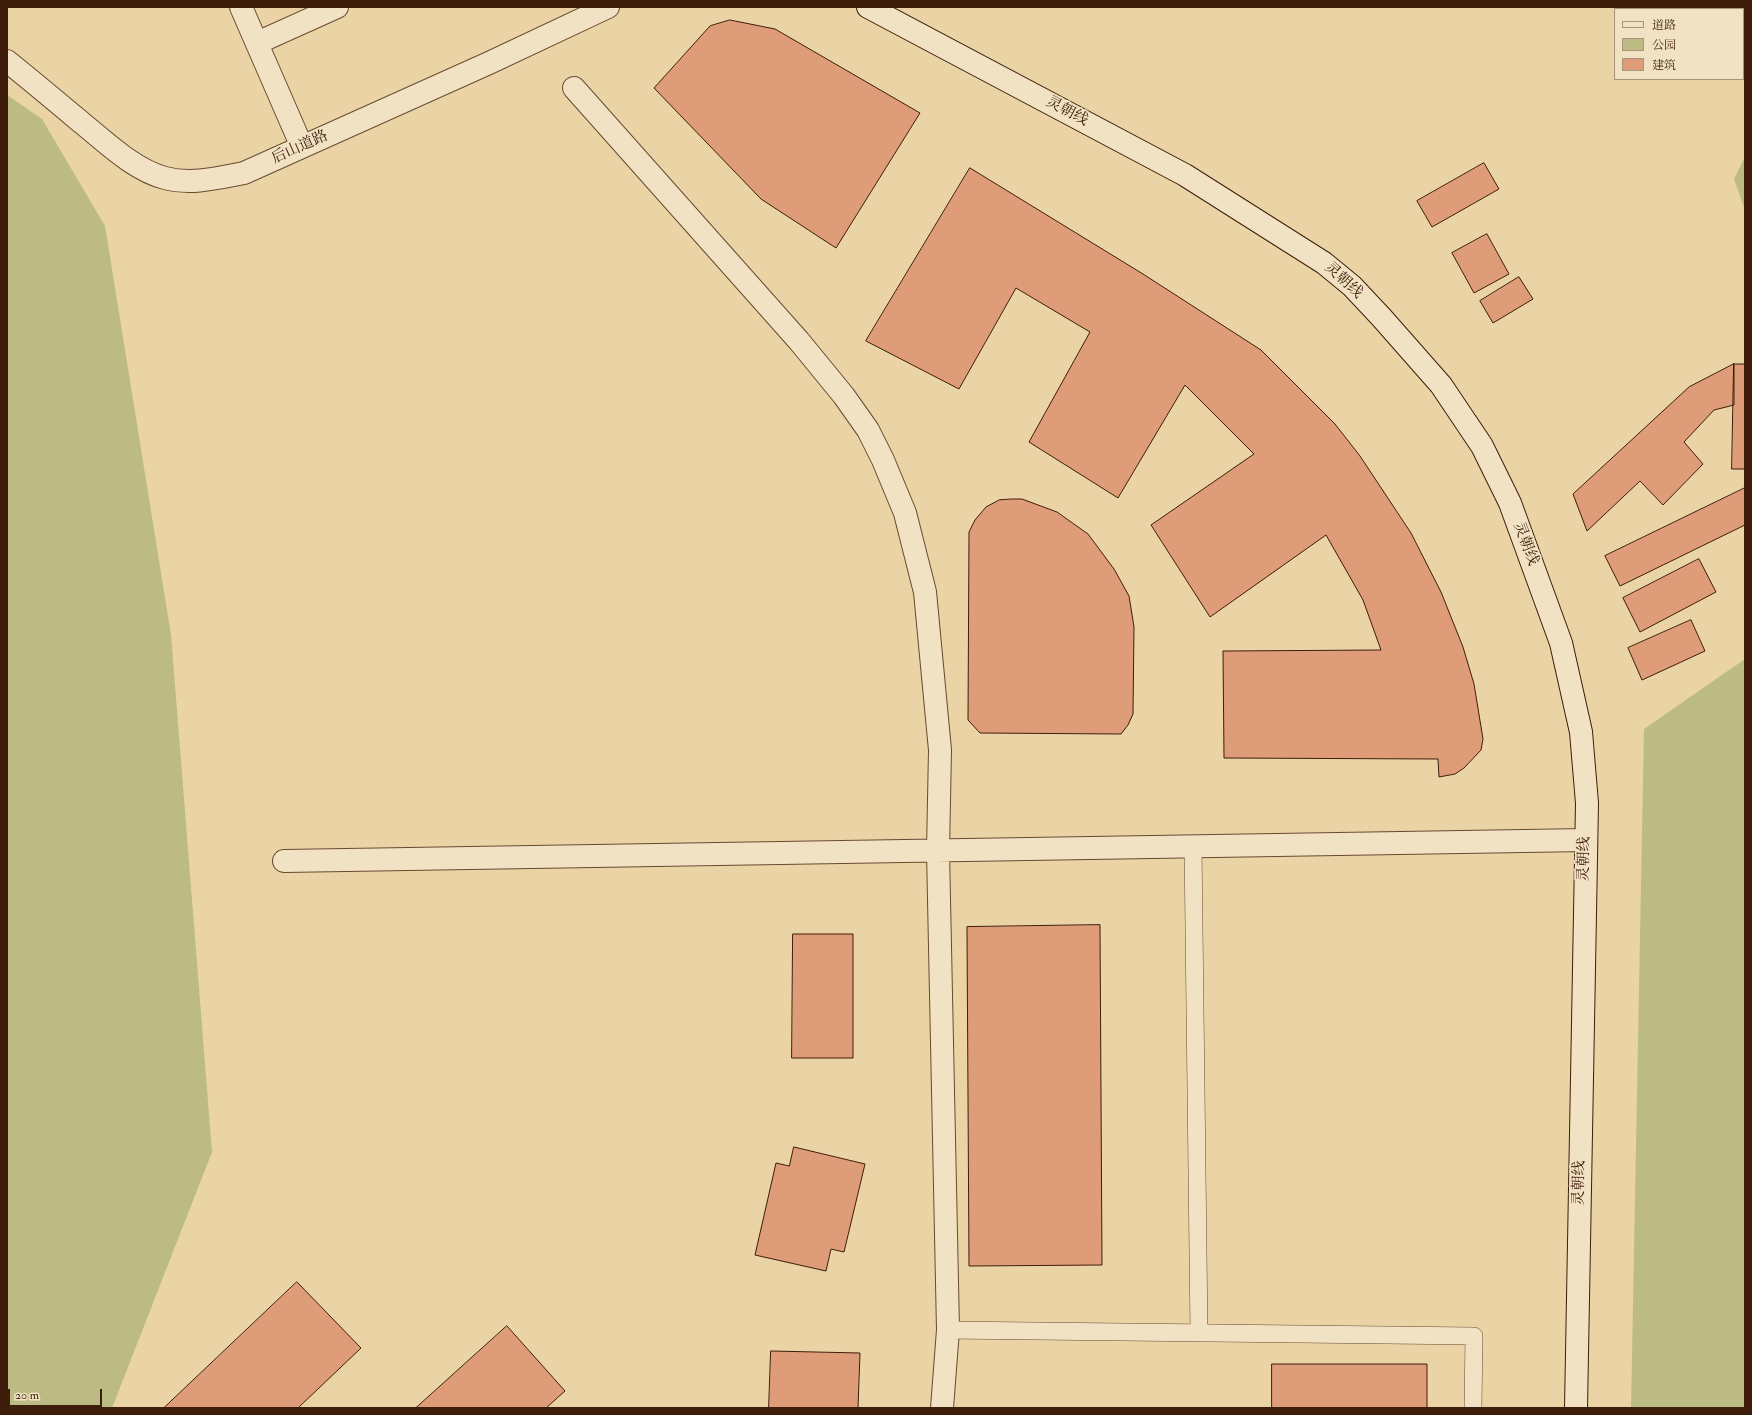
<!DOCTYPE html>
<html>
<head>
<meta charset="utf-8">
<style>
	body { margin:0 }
	#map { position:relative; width:1752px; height:1415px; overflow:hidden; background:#ead3a5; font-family:"IM FELL Double Pica","Noto Serif SC",serif }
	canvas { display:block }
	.frame { position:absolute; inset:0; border:8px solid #3e1d0a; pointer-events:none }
	.legend { position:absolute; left:1614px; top:8px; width:130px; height:72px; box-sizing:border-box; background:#f1e2c4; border:1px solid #a9937a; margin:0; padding:5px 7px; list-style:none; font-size:12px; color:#3e1d0a }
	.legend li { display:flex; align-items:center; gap:8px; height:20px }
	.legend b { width:20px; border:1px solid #a9937a }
	.scale { position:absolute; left:8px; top:1389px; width:94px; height:18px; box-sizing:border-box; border:2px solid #3e1d0a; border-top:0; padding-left:5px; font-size:12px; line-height:14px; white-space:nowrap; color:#3e1d0a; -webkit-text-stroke:3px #f1e2c4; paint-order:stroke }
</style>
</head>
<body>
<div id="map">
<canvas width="1752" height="1415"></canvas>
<div class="frame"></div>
<ul class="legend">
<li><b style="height:5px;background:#f1e2c4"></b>道路</li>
<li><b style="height:11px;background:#bbbb83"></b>公园</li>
<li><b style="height:11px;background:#df9c78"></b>建筑</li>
</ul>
<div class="scale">20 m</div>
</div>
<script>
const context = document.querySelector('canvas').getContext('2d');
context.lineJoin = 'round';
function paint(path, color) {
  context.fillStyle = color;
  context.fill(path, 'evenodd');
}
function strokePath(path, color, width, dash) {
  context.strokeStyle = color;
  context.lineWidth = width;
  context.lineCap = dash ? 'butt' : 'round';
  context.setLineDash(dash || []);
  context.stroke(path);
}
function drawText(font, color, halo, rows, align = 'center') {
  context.font = font + ' "IM FELL Double Pica","Noto Serif SC",serif';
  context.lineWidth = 3.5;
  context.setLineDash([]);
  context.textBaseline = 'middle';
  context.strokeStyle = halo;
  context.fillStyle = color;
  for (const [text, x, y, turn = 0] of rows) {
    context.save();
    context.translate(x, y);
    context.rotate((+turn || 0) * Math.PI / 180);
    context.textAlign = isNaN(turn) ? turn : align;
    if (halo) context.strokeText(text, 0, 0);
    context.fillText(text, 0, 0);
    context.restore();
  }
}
paint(new Path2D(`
	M7,95L42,119L105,226L171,635L212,1152L112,1408H7Z
	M1745,157V210L1734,179Z
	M1745,659V1408H1631L1644,729Z`), '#bbbb83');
const building = new Path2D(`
	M730,20L775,29L920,113L836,248L761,199L654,88L710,26Z
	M1484,163L1499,189L1432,227L1417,201Z
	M970,168L1143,274L1261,350L1335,424L1360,456L1411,533L1441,592L1463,647L1474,684L1483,739L1481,750L1464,768L1455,774L1439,777L1438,759L1224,758L1223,651L1381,650L1363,600L1326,535L1210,617L1151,525L1254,454L1185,385L1118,498L1029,442L1090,332L1016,288L959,389L866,341Z
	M1487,234L1509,274L1474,293L1452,253Z
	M1519,277L1533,299L1493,323L1480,301Z
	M1734,364H1745V469H1732Z
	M1734,364V405L1714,410L1684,442L1703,464L1663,505L1640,481L1587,531L1573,494L1689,387Z
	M1745,488V525L1620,586L1605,556Z
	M1011,499H1022L1057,512L1088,534L1114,569L1129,596L1134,627L1133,714L1128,725L1121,734L980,733L968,720L969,532L975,520L986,507L999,500Z
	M1699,559L1716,592L1640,632L1623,598Z
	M1691,620L1705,651L1642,680L1628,648Z
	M1100,925L1102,1265L969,1266L967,927Z
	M793,934H853V1058H792Z
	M794,1147L865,1164L844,1252L831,1249L826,1271L755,1255L776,1163L789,1166Z
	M297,1282L361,1348L298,1408H164Z
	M507,1326L565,1391L546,1408H416Z
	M771,1351L860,1353L858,1408H769Z
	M1272,1364H1427V1408H1272Z`);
paint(building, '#df9c78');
strokePath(building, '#3e1d0a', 1);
const service = new Path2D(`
	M1193,846L1199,1333
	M948,1330L1474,1336L1473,1408`);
const minor = new Path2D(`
	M241,7L302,147
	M257,43L337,7
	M7,61C32,81 57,102 82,123C107,143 134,170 165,178C191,185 218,178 244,173L489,63L608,7
	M574,88L799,341L844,396L868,430L883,460L905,513L925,592L940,750L938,851L948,1330L942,1408
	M284,861L1586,840`);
const secondary = new Path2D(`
	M868,7L1185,175L1324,263L1352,286L1382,318L1441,385L1482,446L1510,503L1561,643L1581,732L1587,803L1576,1408`);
strokePath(service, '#694a31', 18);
strokePath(minor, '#694a31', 24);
strokePath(secondary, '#3e1d0a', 24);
strokePath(service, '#f1e2c4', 17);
strokePath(minor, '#f1e2c4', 22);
strokePath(secondary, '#f1e2c4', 22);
drawText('15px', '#3e1d0a', '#f1e2c4', [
	["灵朝线",1067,112,28],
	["后山道路",300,148,-24],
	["灵朝线",1343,281,42],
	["灵朝线",1525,544,69],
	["灵朝线",1585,859,-89],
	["灵朝线",1580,1183,-89]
]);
</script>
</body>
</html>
